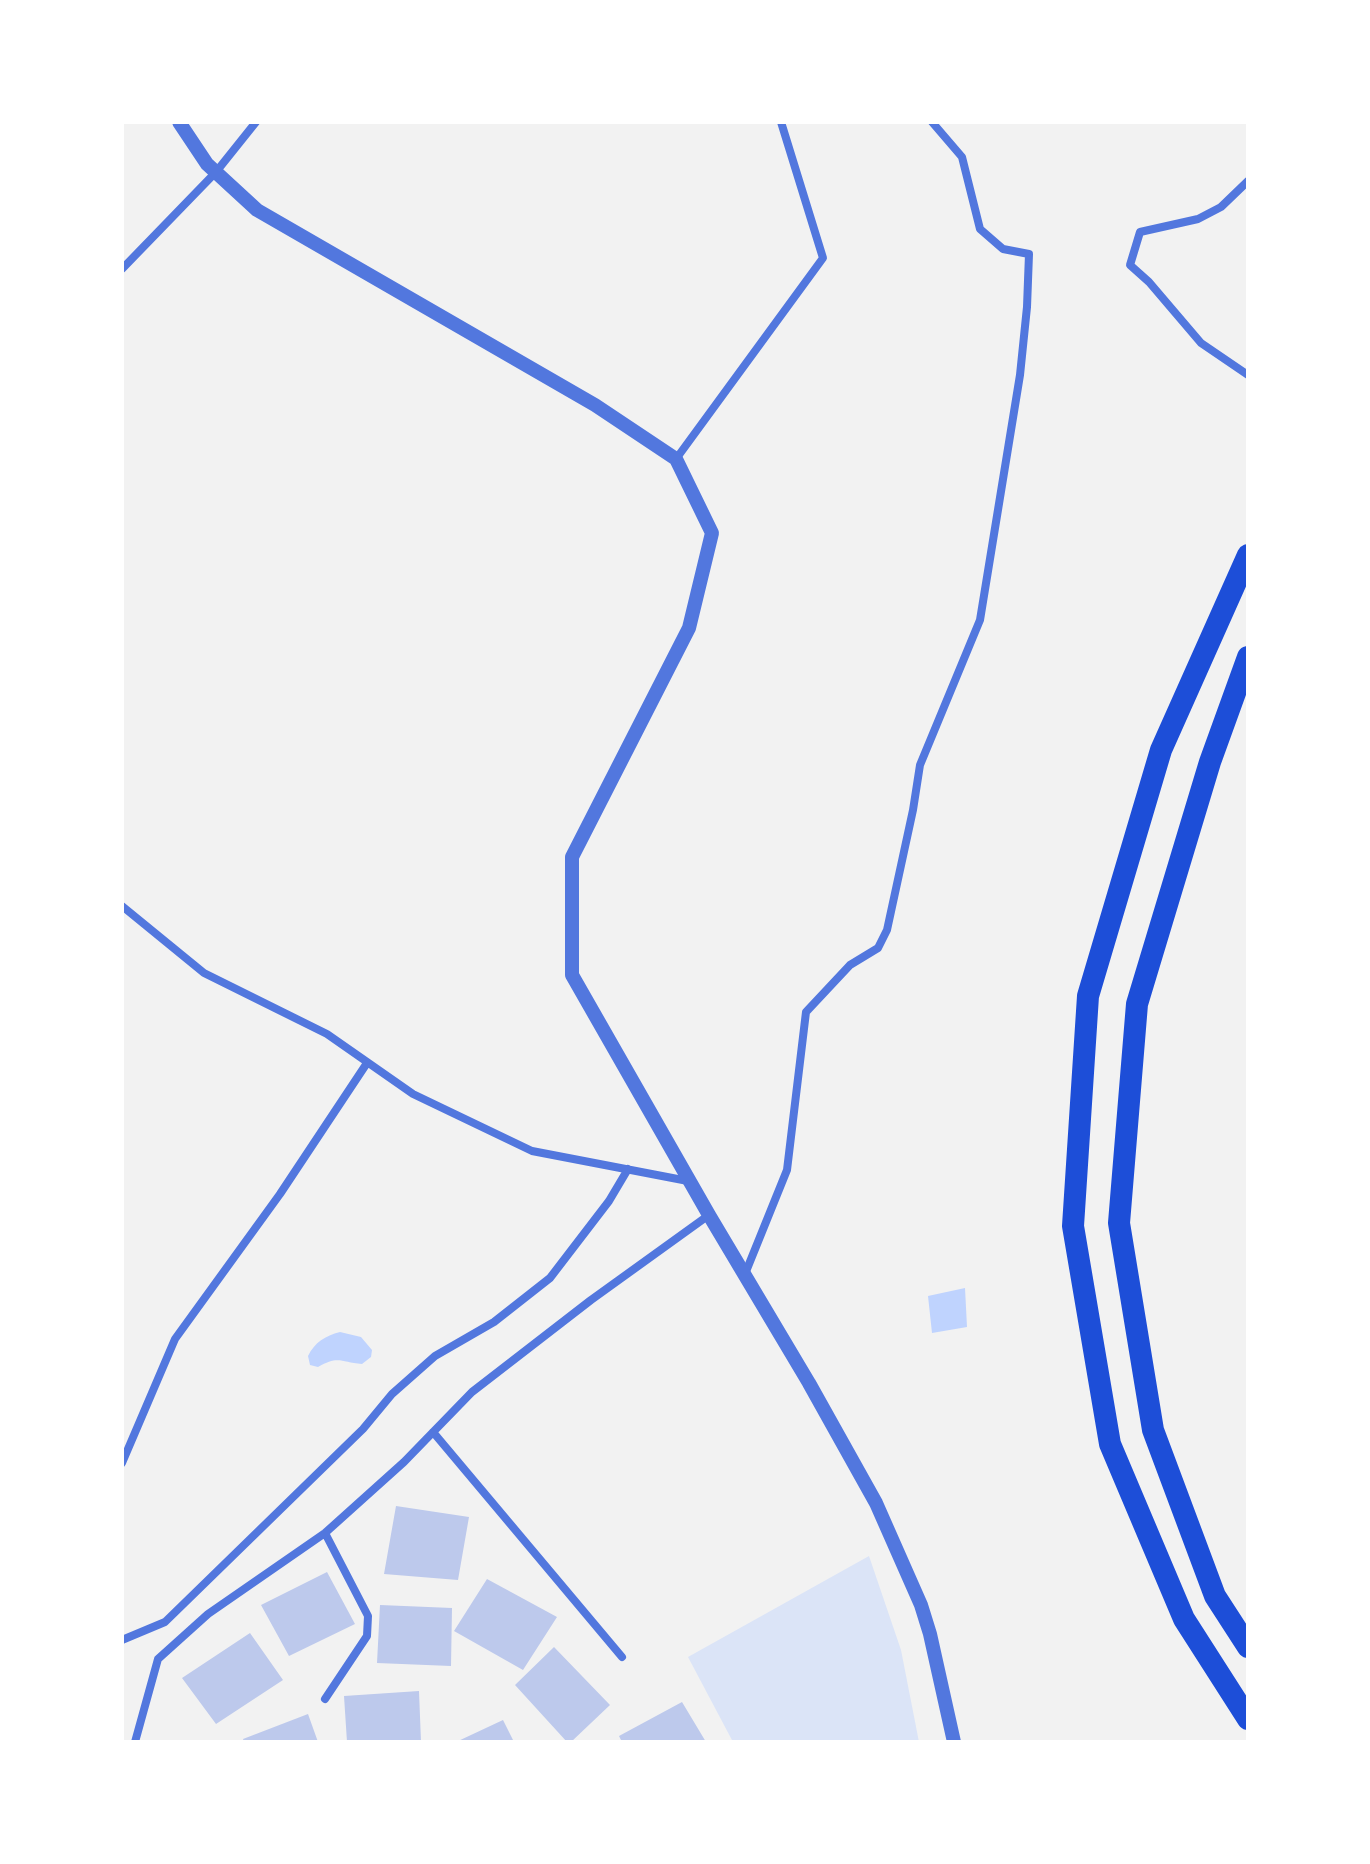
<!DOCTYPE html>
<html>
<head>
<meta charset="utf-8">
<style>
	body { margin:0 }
	#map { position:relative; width:1370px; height:1864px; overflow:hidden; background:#f2f2f2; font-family:Cabin,sans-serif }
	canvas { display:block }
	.frame { position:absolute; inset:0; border:124px solid #fff; pointer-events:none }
</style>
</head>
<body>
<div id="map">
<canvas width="1370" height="1864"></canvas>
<div class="frame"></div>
</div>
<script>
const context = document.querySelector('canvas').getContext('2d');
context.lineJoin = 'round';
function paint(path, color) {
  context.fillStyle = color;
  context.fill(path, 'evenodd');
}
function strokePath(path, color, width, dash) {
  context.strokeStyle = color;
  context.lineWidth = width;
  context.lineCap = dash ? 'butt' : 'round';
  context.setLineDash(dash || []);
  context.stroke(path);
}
paint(new Path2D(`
	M869,1556L901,1650L919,1742H733L688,1657Z`), '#dbe4f7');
paint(new Path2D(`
	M965,1288L967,1327L932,1333L928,1296Z
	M340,1332L361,1337L372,1350L371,1357L362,1364C341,1362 338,1355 318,1367L310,1365L308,1356C315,1342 325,1336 340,1332Z`), '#bfd3fe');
paint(new Path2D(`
	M396,1506L469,1517L458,1580L384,1574Z
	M327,1572L355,1624L289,1656L261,1605Z
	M487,1579L557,1617L523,1670L454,1631Z
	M380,1605L452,1608L451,1666L377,1663Z
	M250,1633L283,1680L216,1724L182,1678Z
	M554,1647L610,1705L571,1742H567L515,1685Z
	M419,1691L421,1742H347L344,1696Z
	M682,1702L706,1742H622L619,1736Z
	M308,1714L318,1742H244L243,1739Z
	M503,1720L514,1742H456Z`), '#bdc9ec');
strokePath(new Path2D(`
	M1248,181L1221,207L1198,219L1140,232L1130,265L1149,282L1201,343L1248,375
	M122,269L216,172L256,122
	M676,459L823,258L781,122
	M122,906L204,973L327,1034L413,1094L532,1151L688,1181
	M745,1274L787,1170L806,1012L850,965L878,948L887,930L913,810L920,765L980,620L1020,375L1027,307L1029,254L1003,249L980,229L962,157L932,122
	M433,1432L622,1657
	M122,1463L175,1339L280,1194L367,1063
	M122,1640L165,1622L363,1429L392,1394L435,1356L494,1322L550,1278L609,1201L628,1169
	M325,1699L367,1636L368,1616L325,1533
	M135,1742L158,1659L208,1614L325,1533L404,1462L472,1392L591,1300L709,1215`), '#5277de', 8);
strokePath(new Path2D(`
	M179,122L207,164L257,210L595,405L676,459L712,533L689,628L572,857V975L709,1215L809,1383L876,1503L921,1605L930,1634L954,1742`), '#5277de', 14);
strokePath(new Path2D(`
	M1248,555L1161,750L1088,996L1073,1226L1110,1444L1184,1619L1248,1719
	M1248,657L1210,762L1137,1004L1119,1223L1153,1430L1215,1596L1248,1647`), '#1d4ed8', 22);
</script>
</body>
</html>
